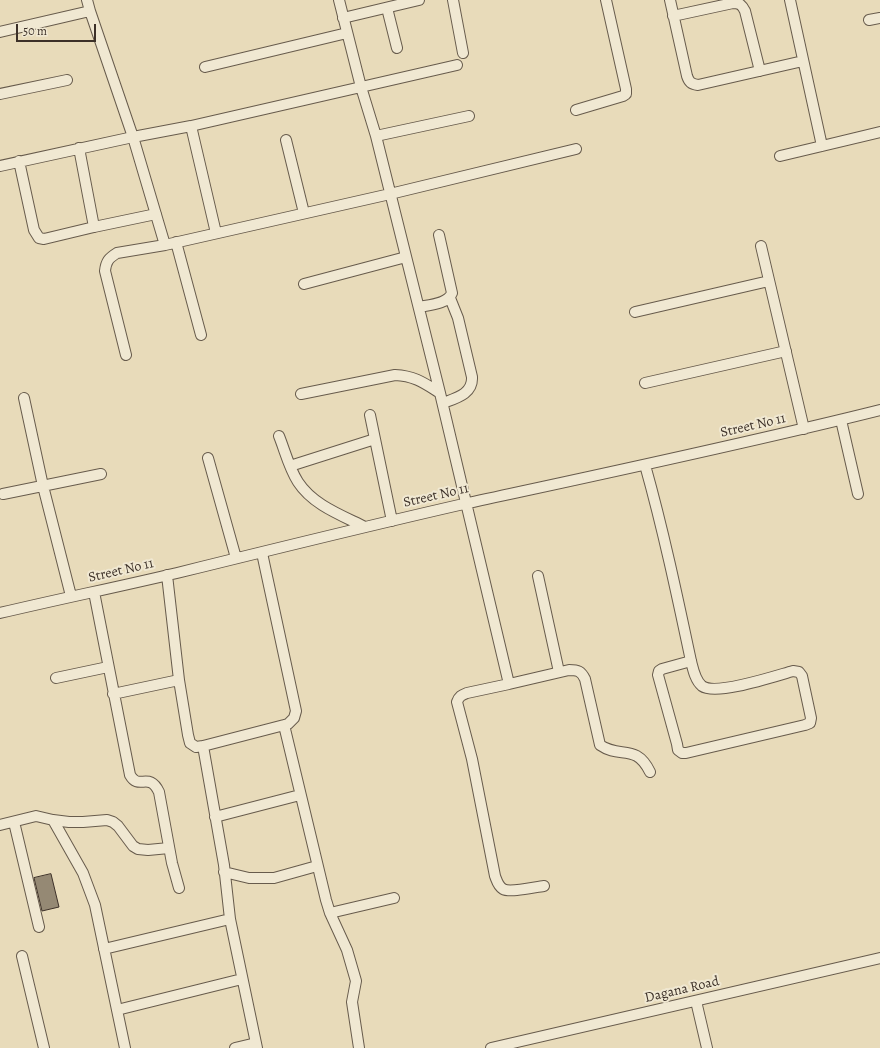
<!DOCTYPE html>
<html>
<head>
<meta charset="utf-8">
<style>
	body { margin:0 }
	#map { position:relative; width:880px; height:1048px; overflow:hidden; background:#e8dbba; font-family:Alegreya,serif }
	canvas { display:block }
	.scale { position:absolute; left:16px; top:24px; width:80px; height:18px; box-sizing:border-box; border:2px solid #3c3028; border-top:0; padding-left:5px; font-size:12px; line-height:14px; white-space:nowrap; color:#3c3028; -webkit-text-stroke:3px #f0e8d2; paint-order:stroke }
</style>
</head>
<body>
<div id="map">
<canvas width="880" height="1048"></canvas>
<div class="scale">50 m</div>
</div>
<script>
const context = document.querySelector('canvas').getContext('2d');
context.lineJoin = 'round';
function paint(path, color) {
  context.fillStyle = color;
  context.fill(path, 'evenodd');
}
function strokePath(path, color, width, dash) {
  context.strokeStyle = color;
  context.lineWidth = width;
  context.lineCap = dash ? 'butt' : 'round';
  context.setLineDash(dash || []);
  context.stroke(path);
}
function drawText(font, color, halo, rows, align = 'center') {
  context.font = font + ' Alegreya,serif';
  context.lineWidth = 4;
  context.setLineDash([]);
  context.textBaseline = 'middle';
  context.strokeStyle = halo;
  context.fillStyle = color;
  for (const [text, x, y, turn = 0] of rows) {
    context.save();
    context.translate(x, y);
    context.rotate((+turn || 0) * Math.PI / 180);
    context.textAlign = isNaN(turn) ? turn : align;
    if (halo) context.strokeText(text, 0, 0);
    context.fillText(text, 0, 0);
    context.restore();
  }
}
const building = new Path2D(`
	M51,874L59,907L42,911L34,878Z`);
paint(building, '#958974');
strokePath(building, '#3c3028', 1);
const minor = new Path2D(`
	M339,0L361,87L376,136L440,393L509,684L467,693C462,695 459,696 457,702L472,759L495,876C497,881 498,886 503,889C510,893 535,887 544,886
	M453,0L463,53
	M670,0L687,76C689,82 691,84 698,85L803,61
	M790,0L822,146L880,132
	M387,8L397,48
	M90,11L133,137L165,245
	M673,16L733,3C740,3 742,5 745,11L760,71
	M343,18L419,0
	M869,20L880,18
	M0,32L90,11L87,0
	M205,67L347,33
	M0,94L67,80
	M576,110L623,96L626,94V89L606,0
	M191,126L216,233
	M376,136L469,116
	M286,140L304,213
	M79,148L94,227
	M780,156L822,146
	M19,161L34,230L39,238L44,239L94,227L156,214
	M0,166L133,137L191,126L457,65
	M176,242L201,335
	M761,246L804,429
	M304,284L406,257
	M419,307C429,305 448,304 452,293L439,235
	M635,312L769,281
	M126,355L105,271C106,261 109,258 117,253L165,245L390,194L576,149
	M645,383L786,351
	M301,394L395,375C415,376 424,383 440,393
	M24,398L43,486L71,596
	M443,403C456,398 473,394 472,377L458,318L450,298
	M370,415L392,521
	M841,420L858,494
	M279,436C285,451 289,468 298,482C313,505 341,515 365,527
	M208,458L236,558
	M645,465C663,529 677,595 691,661C693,669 695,680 702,686C716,696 775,676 793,671L799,672L802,676L811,718L810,723L805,725L686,753H682L678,750L677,744L658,675L659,671L662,669L691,661
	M290,466L375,439
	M3,494L101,474
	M167,575L179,680
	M538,576L559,672
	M94,592L130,775C139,791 149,771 159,792L172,863L179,888
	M0,613C59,599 118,587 177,573C274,549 371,525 468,503C606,473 744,444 880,410
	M56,678L108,667
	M509,684L569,670C578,670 581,671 585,679L600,745C620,759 636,743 650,772
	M113,694L179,680L188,735L190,743L196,747L203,746L288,724L294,718L296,711L262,553
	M284,725L326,900L330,913L347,950L356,981L352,1002L359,1048
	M203,746L224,865L230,919
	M215,817L300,795
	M53,820L83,873L95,905L125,1048
	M14,822L39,927
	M0,825L36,816L53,820L69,822H83L107,820L113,822L118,826L133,846L138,849L148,850L169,848
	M224,872L249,878H274L317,866
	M330,913L394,898
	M104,949L230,919L257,1048
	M22,956L44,1048
	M696,1001L707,1048
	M117,1010L242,979
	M235,1048L256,1043
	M491,1048L880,958`);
strokePath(minor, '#675b4c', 12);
strokePath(minor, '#f0e8d2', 10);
drawText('14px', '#3c3028', '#f0e8d2', [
	["Street No 11",753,426,-13],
	["Street No 11",436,496,-13],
	["Street No 11",121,571,-13],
	["Dagana Road",682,990,-13]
]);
</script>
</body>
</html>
